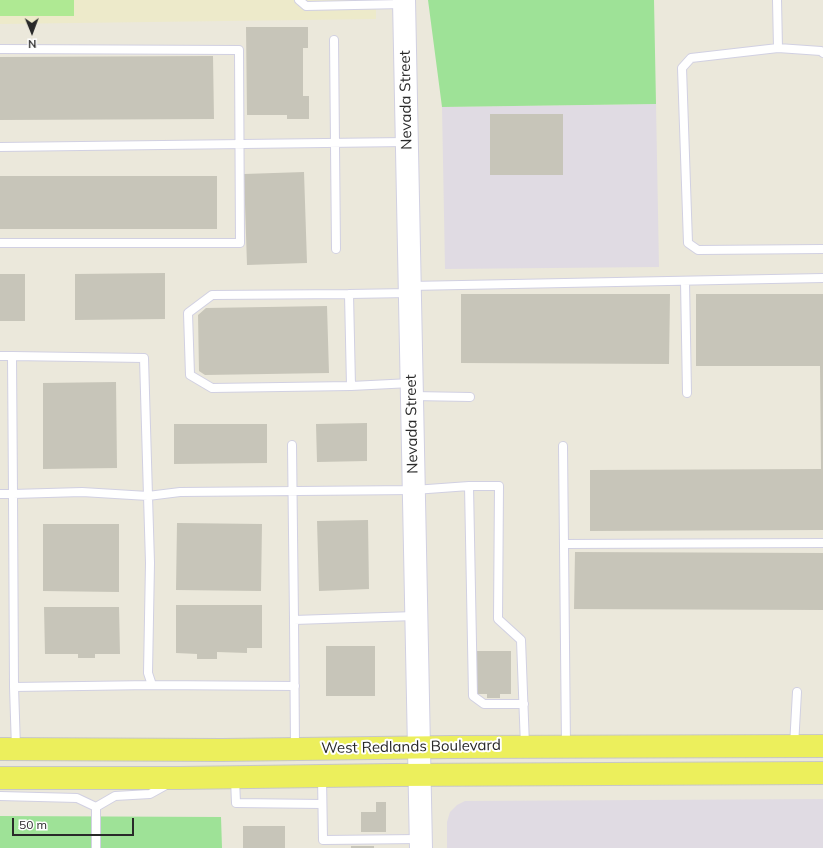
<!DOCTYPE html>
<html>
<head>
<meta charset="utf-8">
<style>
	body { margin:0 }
	#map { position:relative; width:823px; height:848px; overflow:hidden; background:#ebe8db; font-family:Mulish,sans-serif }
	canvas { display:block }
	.north { position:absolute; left:12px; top:12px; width:40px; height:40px; -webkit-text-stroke:3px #fff; paint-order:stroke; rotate:179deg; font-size:11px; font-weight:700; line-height:16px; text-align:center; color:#292929 }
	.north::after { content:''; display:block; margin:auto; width:14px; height:18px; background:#292929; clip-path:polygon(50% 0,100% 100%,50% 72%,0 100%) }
	.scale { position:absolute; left:12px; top:818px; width:122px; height:18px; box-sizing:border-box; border:2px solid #292929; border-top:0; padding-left:5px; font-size:12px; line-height:14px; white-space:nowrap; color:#292929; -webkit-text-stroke:3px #fff; paint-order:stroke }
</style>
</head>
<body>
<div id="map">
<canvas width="823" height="848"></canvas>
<div class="north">N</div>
<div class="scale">50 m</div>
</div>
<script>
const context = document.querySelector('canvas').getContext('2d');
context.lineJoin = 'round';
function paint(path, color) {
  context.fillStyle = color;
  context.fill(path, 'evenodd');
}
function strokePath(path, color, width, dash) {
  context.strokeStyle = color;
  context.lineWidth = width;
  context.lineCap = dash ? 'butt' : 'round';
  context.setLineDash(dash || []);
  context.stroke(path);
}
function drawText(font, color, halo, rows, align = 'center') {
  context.font = font + ' Mulish,sans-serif';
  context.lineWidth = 4;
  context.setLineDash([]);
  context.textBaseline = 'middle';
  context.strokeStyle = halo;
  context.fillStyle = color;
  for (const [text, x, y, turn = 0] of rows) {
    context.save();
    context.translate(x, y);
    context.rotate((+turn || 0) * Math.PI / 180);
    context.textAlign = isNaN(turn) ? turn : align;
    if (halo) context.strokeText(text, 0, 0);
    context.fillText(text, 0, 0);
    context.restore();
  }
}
paint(new Path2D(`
	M656,104L659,267L445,269L442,107Z
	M823,799V848H447V822L450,812L457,805L465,801Z`), '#e0dbe3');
paint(new Path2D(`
	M0,0H376V19L0,24Z`), '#edeaca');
paint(new Path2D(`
	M428,0H654L656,104L442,107Z
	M0,816L221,817L222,848H0Z`), '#9ee297');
paint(new Path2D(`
	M0,0H74V16H0Z`), '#afe993');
paint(new Path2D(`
	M246,27H308V48H303V96H309V119H287V115H247Z
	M213,56L214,119L0,120V57Z
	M490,114H563V175H490Z
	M304,172L307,263L247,265L244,174Z
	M0,176H217V229H0Z
	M165,273V319L75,320V274Z
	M0,274H25V321H0Z
	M461,294H670L669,364L461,363Z
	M696,294H823V530L590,531V470L821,469L820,366H696Z
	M327,306L329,373L205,375L199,371L198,315L206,308Z
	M116,382L117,468L43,469V383Z
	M367,423V461L317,462L316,424Z
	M174,424H267V463L174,464Z
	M368,520L369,589L319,591L317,521Z
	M177,523L262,524L261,591L176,590Z
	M43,524H119V592L43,591Z
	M575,552L823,553V610L574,609Z
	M176,605H262V648H247V653L217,652V659H197V654L176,653Z
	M44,607H119L120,654H95V658H78V654H45Z
	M326,646H375V696H326Z
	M476,651H511V694H500V698H487V694H476Z
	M376,802H386V832H361V812H376Z
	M243,826H285V848H243Z
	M351,846H374V848H351Z`), '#c7c5b9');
const lane = new Path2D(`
	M299,0L306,6L403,4
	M777,0L778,48
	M334,40L336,249
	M0,49L239,50L240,243H0
	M823,53L821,51L778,48L691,58L682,68L688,243L698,250L823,249
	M0,147L406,142
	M685,281L687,393
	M410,286L823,278
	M409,293L349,294L351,386L411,383
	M349,294L212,295L188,313L190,375L212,388L351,386
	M0,356H12
	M413,396L470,397
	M292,445L294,620L415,616
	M563,446L566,746
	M469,486L473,696L484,704H524
	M0,494H13L12,356L144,358L148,496L82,492L13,494L14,687L16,748
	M564,544L823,543
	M294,620L295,748
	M295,686L152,685L148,673L150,563L148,496L180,492L414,490L469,486H499L498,619L521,640L525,746
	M14,687L152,685
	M794,746L797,692
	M322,777L323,840L420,839
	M235,779L236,803L322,804
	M0,796L77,798L96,807
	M96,807L115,796L150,794L168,784
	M96,807V848`);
const secondary = new Path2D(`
	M404,0L421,848`);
const primary = new Path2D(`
	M0,749L222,750L451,747L823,746
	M0,778H180L393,775L823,773`);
strokePath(lane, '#d1d0e2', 10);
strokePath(secondary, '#d1d0e2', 24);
strokePath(primary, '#c7c7c7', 24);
strokePath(lane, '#fff', 8);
strokePath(secondary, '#fff', 22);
strokePath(primary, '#ecef5c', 22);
drawText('15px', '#292929', '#fff', [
	["Nevada Street",406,100,-91],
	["Nevada Street",412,424,-91],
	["West Redlands Boulevard",411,747,-1]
]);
</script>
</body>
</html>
